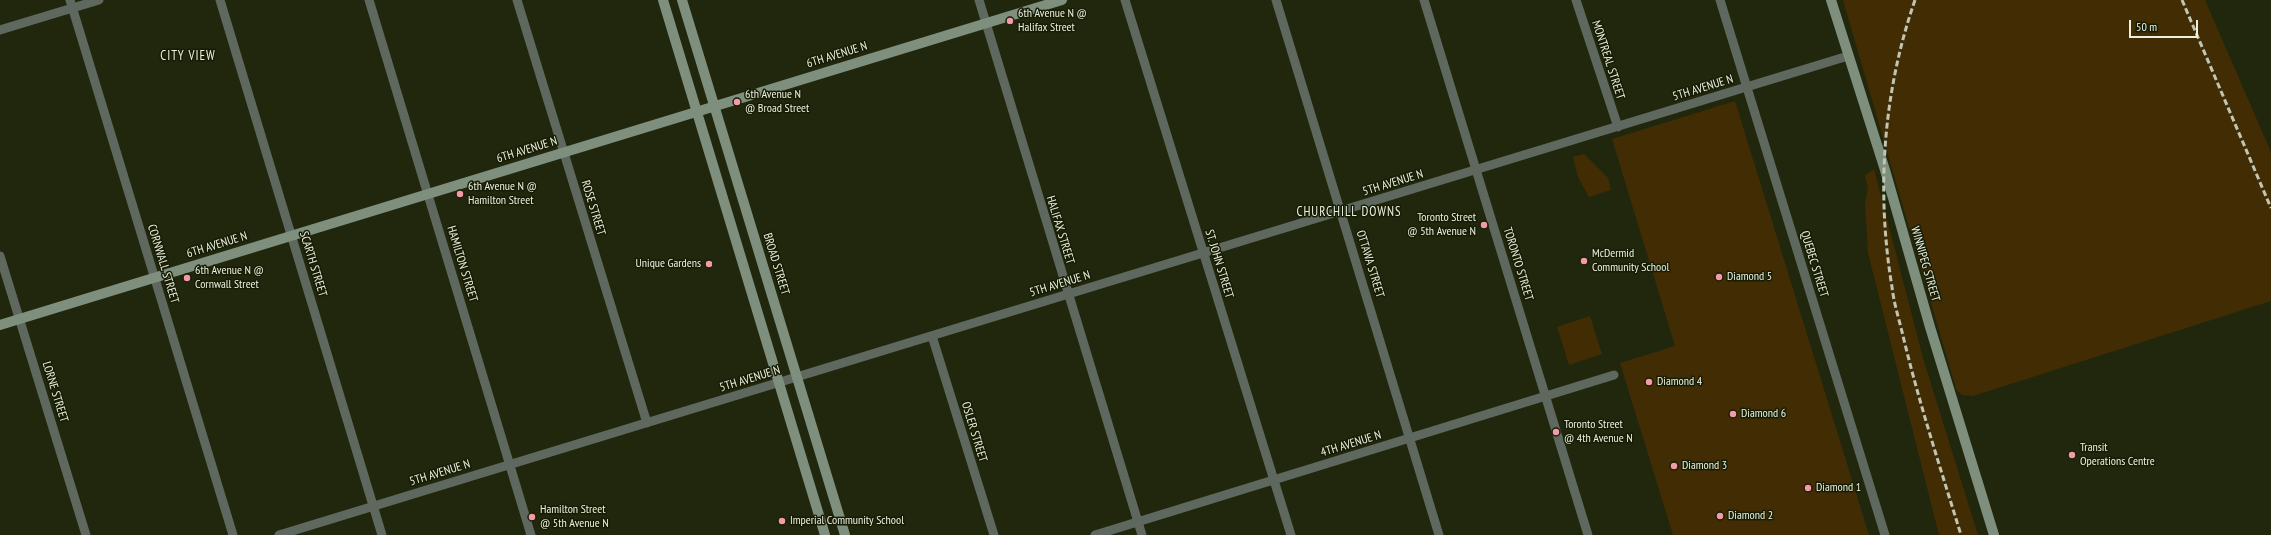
<!DOCTYPE html>
<html>
<head>
<meta charset="utf-8">
<style>
	body { margin:0 }
	#map { position:relative; width:2271px; height:535px; overflow:hidden; background:#20270d; font-family:"PT Sans Narrow",sans-serif }
	canvas { display:block }
	.scale { position:absolute; left:2129px; top:20px; width:69px; height:18px; box-sizing:border-box; border:2px solid #ebf0e0; border-top:0; padding-left:5px; font-size:12px; line-height:14px; white-space:nowrap; color:#ebf0e0; -webkit-text-stroke:3px #171d04; paint-order:stroke }
</style>
</head>
<body>
<div id="map">
<canvas width="2271" height="535"></canvas>
<div class="scale">50 m</div>
</div>
<script>
const context = document.querySelector('canvas').getContext('2d');
context.lineJoin = 'round';
function paint(path, color) {
  context.fillStyle = color;
  context.fill(path, 'evenodd');
}
function strokePath(path, color, width, dash) {
  context.strokeStyle = color;
  context.lineWidth = width;
  context.lineCap = dash ? 'butt' : 'round';
  context.setLineDash(dash || []);
  context.stroke(path);
}
function drawText(font, color, halo, rows, align = 'center') {
  context.font = font + ' "PT Sans Narrow",sans-serif';
  context.lineWidth = 3;
  context.setLineDash([]);
  context.textBaseline = 'middle';
  context.strokeStyle = halo;
  context.fillStyle = color;
  for (const [text, x, y, turn = 0] of rows) {
    context.save();
    context.translate(x, y);
    context.rotate((+turn || 0) * Math.PI / 180);
    context.textAlign = isNaN(turn) ? turn : align;
    if (halo) context.strokeText(text, 0, 0);
    context.fillText(text, 0, 0);
    context.restore();
  }
}
paint(new Path2D(`
	M1843,0H2205L2271,152V301L1973,396L1962,395L1956,389Z
	M1735,101L1869,535H1673L1620,363L1675,346L1612,139Z
	M1584,154L1608,178L1611,190L1589,197L1578,177L1573,157Z
	M1874,169L1923,358L1978,535H1939L1868,253L1865,202L1868,189L1865,175Z
	M1590,316L1602,354L1569,365L1557,327Z`), '#422c04');
strokePath(new Path2D(`
	M70,0L233,535
	M220,0L382,535
	M369,0L531,535
	M517,0L647,423
	M979,0L1142,535
	M1125,0L1291,535
	M1276,0L1439,535
	M1424,0L1588,535
	M1576,0L1618,127
	M1720,0L1885,535
	M0,30L99,0
	M0,256L86,535
	M932,336L994,535
	M279,535L1848,56
	M1095,535L1614,375`), '#5e685e', 9);
strokePath(new Path2D(`
	M663,0L825,535
	M682,0L845,535
	M1831,0L1885,170L1930,327L1994,535
	M0,325L1062,0`), '#7f8f7e', 10);
strokePath(new Path2D(`
	M1915,0C1883,92 1876,191 1892,287C1894,305 1900,322 1904,340C1920,406 1941,470 1961,535
	M2182,0L2271,208`), '#c1c6b4', 3, [6, 3]);
for (const [x, y, r, color] of [
	[1010,21,4,"#f39aa8"],
	[737,102,4,"#f39aa8"],
	[460,194,4,"#f39aa8"],
	[1484,225,4,"#f39aa8"],
	[1584,261,4,"#f39aa8"],
	[709,264,4,"#f39aa8"],
	[1719,277,4,"#f39aa8"],
	[187,278,4,"#f39aa8"],
	[1649,382,4,"#f39aa8"],
	[1733,414,4,"#f39aa8"],
	[1556,432,4,"#f39aa8"],
	[2072,455,4,"#f39aa8"],
	[1674,466,4,"#f39aa8"],
	[1808,488,4,"#f39aa8"],
	[1720,516,4,"#f39aa8"],
	[532,517,4,"#f39aa8"],
	[782,521,4,"#f39aa8"]
]) {
  const dot = new Path2D();
  dot.arc(x, y, r, 0, 2 * Math.PI);
  context.fillStyle = color;
  context.fill(dot);
  strokePath(dot, '#171d04', 1.5);
}
drawText('12px', '#ebf0e0', '#171d04', [
	["6th Avenue N @",1018,14],
	["Halifax Street",1018,28],
	["6th Avenue N",745,95],
	["@ Broad Street",745,109],
	["6th Avenue N @",468,187],
	["Hamilton Street",468,201],
	["Toronto Street",1476,218,"right"],
	["@ 5th Avenue N",1476,232,"right"],
	["McDermid",1592,254],
	["Community School",1592,268],
	["Unique Gardens",701,264,"right"],
	["6th Avenue N @",195,271],
	["Cornwall Street",195,285],
	["Diamond 5",1727,277],
	["Diamond 4",1657,382],
	["Diamond 6",1741,414],
	["Toronto Street",1564,425],
	["@ 4th Avenue N",1564,439],
	["Transit",2080,448],
	["Operations Centre",2080,462],
	["Diamond 3",1682,466],
	["Diamond 1",1816,488],
	["Hamilton Street",540,510],
	["@ 5th Avenue N",540,524],
	["Diamond 2",1728,516],
	["Imperial Community School",790,521]
], 'left');
drawText('12px', '#ebf0e0', '#171d04', [
	["6TH AVENUE N",837,55,-17],
	["MONTREAL STREET",1608,60,72],
	["5TH AVENUE N",1703,88,-17],
	["6TH AVENUE N",527,150,-17],
	["5TH AVENUE N",1393,183,-17],
	["ROSE STREET",593,208,73],
	["HALIFAX STREET",1060,230,73],
	["6TH AVENUE N",217,245,-17],
	["CORNWALL STREET",163,264,73],
	["SCARTH STREET",313,264,73],
	["HAMILTON STREET",462,264,73],
	["BROAD STREET",776,264,73],
	["ST. JOHN STREET",1219,264,73],
	["OTTAWA STREET",1370,264,73],
	["TORONTO STREET",1518,264,73],
	["QUEBEC STREET",1814,264,73],
	["WINNIPEG STREET",1925,264,74],
	["5TH AVENUE N",1060,284,-17],
	["5TH AVENUE N",750,379,-17],
	["LORNE STREET",55,392,73],
	["OSLER STREET",974,432,73],
	["4TH AVENUE N",1351,444,-17],
	["5TH AVENUE N",440,473,-17]
]);
context.letterSpacing = '1px';
drawText('13px', '#ebf0e0', '#171d04', [
	["CITY VIEW",188,56],
	["CHURCHILL DOWNS",1349,212]
]);
context.letterSpacing = '0px';
</script>
</body>
</html>
